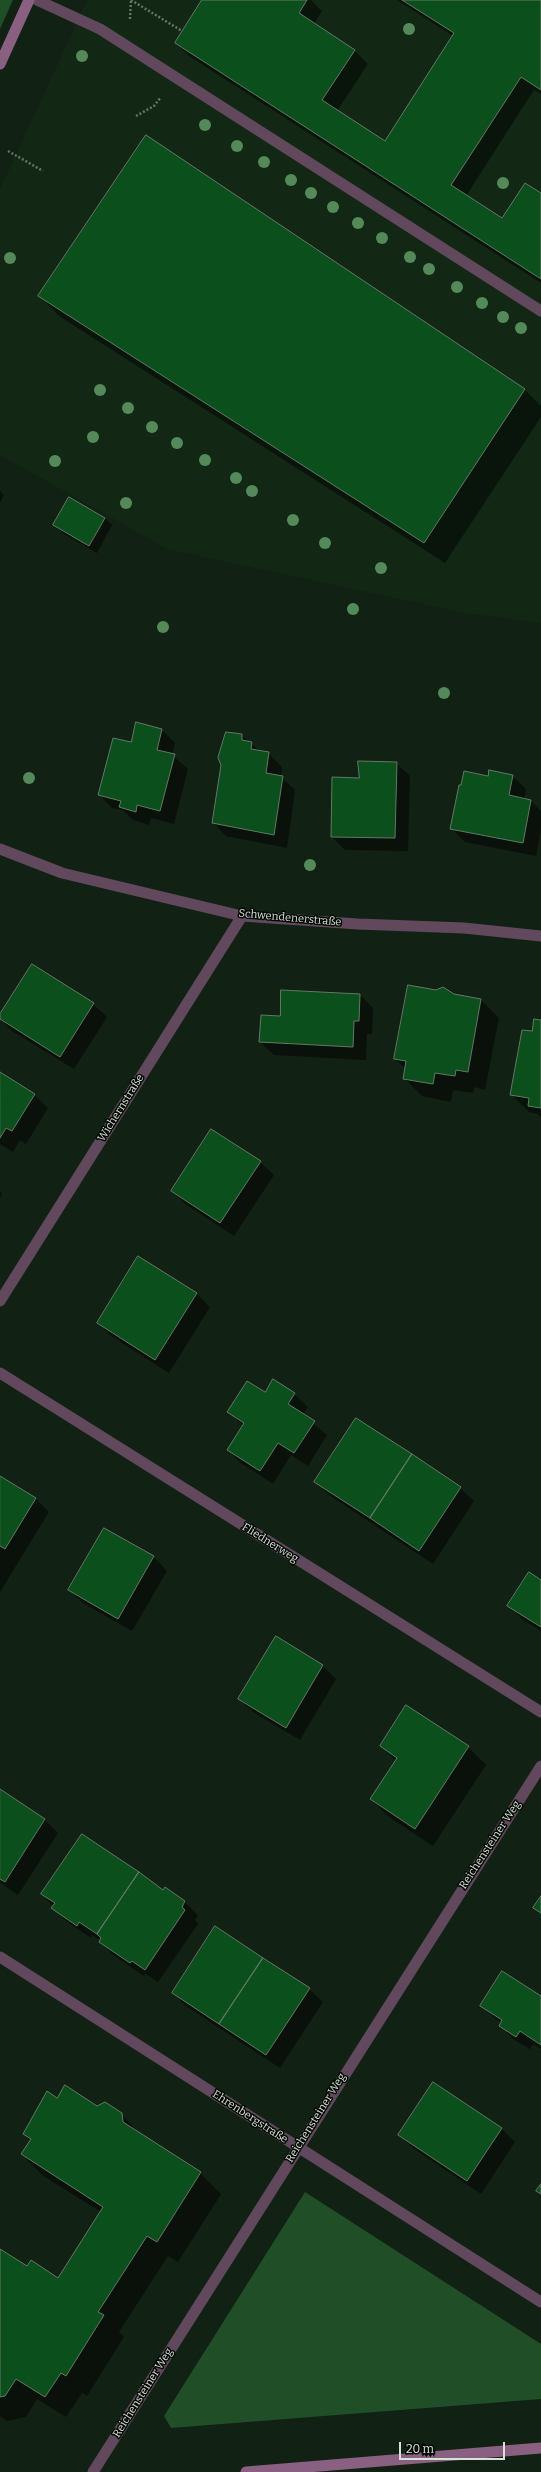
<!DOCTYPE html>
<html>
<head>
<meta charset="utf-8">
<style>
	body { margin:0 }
	#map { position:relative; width:541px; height:2472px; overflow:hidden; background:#112113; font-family:Bitter,serif }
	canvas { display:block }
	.scale { position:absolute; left:399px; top:2442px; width:106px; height:18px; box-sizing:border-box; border:2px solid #d6e1d7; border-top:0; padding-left:5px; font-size:12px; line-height:14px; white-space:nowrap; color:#d6e1d7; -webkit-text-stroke:3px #040904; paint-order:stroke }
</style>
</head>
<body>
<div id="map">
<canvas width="541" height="2472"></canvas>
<div class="scale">20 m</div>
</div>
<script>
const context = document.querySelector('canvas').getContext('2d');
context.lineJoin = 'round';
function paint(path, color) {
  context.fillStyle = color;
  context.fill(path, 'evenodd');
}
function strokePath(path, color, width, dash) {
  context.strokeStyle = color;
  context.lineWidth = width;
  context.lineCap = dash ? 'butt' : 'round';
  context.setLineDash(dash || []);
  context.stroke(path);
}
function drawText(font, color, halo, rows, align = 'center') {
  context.font = font + ' Bitter,serif';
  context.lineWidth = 3;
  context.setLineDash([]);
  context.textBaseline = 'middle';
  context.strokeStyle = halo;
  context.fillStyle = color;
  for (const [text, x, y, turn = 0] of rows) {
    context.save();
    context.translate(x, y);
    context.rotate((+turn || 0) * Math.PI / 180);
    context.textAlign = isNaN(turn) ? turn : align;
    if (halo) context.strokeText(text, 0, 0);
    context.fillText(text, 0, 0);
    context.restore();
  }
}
paint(new Path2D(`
	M87,0H541V623L464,613L167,549L0,455V189Z`), '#122815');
paint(new Path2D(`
	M0,0H13L0,29Z
	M305,2192L541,2344V2399L171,2428L164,2416Z`), '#204e27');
paint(new Path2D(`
	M203,0H311L322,11L314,24L355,51L368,64L337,111L385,142L453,36L397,0H541V94L534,90L466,196L502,220L541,195V283L189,56L176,43Z
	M146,136L525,390L541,406V417L445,563L59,316L39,295Z
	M0,491L4,495L0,503Z
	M69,498L105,518L112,525L97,553L61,532L54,525Z
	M136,724L162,730L175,743L172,755L188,769L174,824L151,818L149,825L133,820L123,810L112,808L99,794L132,744Z
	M241,735L261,752L268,753L282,767L281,777L295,790L287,848L226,836L213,822Z
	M396,763L410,776L408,851L345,850L332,837L360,779Z
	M512,776L526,789L524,800L531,801L541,811V830L536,856L465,842L451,828L489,777Z
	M360,995L373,1008L372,1034H367L366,1060L274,1055L260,1042L262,1016L280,1017Z
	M453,995L481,1000L499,1018L485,1090L474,1087L473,1093L453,1090L451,1102L422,1096L404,1078L406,1069L395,1059Z
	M93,1004L107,1017L74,1069L12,1031L0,1019V1016Z
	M541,1021V1117L537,1114L529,1112L511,1094L533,1033Z
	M0,1074L34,1095L48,1108L26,1144L20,1140L13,1152L0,1144Z
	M260,1162L274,1175L234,1236L185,1204L172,1190Z
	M0,1191L2,1194L0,1198Z
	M197,1294L210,1307L169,1373L111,1336L98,1323Z
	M294,1394L308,1407L303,1415L327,1435L308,1466L291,1455L273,1484L241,1463L228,1450L243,1426L229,1412Z
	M0,1477L36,1499L49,1512L0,1592Z
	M315,1482L460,1488L474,1501L433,1564L329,1495Z
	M105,1529L154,1557L167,1571L132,1631L83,1603L69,1590Z
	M541,1581V1631L522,1619L509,1605Z
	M276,1638L323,1666L336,1679L300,1740L253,1712L239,1699Z
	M381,1746L468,1747L486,1765L433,1846L389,1817L371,1799L396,1761Z
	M0,1791L45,1820L58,1833L18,1895L0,1883Z
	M166,1888L185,1902L198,1915L195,1920L198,1924L158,1982L146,1974L144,1976L113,1955L101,1941L92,1935L91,1938L66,1921L42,1894L163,1891Z
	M216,1927L309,1989L323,2002L280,2068L186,2006L173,1993Z
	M541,1997V2049L533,2044L530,2049L513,2039L500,2025L501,2023L481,2006Z
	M434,2083L502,2129L515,2142L481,2194L413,2148L399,2135Z
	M57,2099L121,2114L142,2136L200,2173L221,2194L178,2262L168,2256L119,2332L124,2337L87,2396L82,2393L66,2417L37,2399L26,2417L7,2421L0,2416V2250L27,2267L59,2279L101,2212L42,2175L22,2154L31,2141L24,2134Z`), '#0007');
const building = new Path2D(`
	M202,0H307L299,13L355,50L322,100L385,141L454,33L402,0H541V90L521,77L451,185L502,218L525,183L541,193V279L175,43Z
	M146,135L525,389L424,543L38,296Z
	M69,497L105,518L89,546L53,525Z
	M136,722L162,729L157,750L175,754L160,811L137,805L136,812L119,807L121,801L98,795L113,738L131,742Z
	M226,732L242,734V740L252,742L251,749L269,752L266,773L283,776L274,835L212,823L221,765L218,758Z
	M358,761L397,762L395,838L331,837L332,777L359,778Z
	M489,770L513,775L509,795L531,800L523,843L450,829L459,785H461L464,771L488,776Z
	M32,964L94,1003L60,1057L0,1019V1014Z
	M408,985L436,990L443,987L454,994L481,999L468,1072L456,1070L455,1076L435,1073L433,1084L403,1079L406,1061L394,1059Z
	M281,990L360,994L359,1021H354L353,1047L259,1042L261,1015L280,1016Z
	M534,1019L541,1020V1108L528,1106L529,1098L510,1095L522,1030L532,1031Z
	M0,1072L35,1094L12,1131L6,1128L0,1138Z
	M211,1129L261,1161L220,1223L171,1191Z
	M138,1256L197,1293L155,1360L97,1323Z
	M273,1379L295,1393L288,1404L315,1421L294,1453L278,1443L260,1471L227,1450L244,1423L227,1412L247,1381L265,1392Z
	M356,1418L412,1454L370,1518L314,1482Z
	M412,1454L461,1487L419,1551L370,1518Z
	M0,1476L36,1498L5,1549L0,1546Z
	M104,1528L154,1556L118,1619L68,1590Z
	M529,1572L541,1580V1627L507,1606Z
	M276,1636L323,1665L286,1728L238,1699Z
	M406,1705L469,1746L415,1829L370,1799L397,1758L380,1746Z
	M0,1789L45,1819L5,1882L0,1879Z
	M82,1834L139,1872L97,1934L79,1922L77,1926L51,1908L55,1903L41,1894Z
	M139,1872L163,1890L165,1887L185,1901L182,1907L185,1910L145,1970L132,1961L130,1963L99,1942L101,1938L97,1934Z
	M541,1896V1913L533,1908Z
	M215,1926L263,1958L219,2024L172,1993Z
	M263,1958L310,1988L266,2055L219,2024Z
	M502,1971L541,1996V2045L520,2031L516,2037L499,2026L502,2020L480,2006Z
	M433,2082L502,2128L467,2181L398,2135Z
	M65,2085L97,2106L105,2102L122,2113L123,2122L201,2172L157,2242L147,2236L98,2312L104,2315L66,2376L61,2373L45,2397L16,2379L5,2396L0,2397V2249L27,2266L31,2260L58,2278L103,2207L21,2154L31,2139L23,2134L47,2091L57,2098Z
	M541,2184V2194L536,2191Z`);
paint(building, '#0a4f1c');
strokePath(building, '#657866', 1);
strokePath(new Path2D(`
	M131,0L182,31
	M130,19L131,0
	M136,116L154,106L161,97
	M8,151L43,171`), '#677569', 2.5, [2, 2]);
strokePath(new Path2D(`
	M37,0L100,29L541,311`), '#62485d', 11);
strokePath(new Path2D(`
	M0,849L62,873L242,916L358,924L464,928L541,936
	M0,1301L242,916
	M0,1373L541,1712
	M0,1957L541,2302
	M93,2472L541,1766`), '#62485d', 11);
strokePath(new Path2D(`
	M0,64L29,0
	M246,2472L541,2448`), '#896081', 11);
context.fillStyle = '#548a5a';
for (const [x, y] of [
	[409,29],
	[82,56],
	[205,125],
	[237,146],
	[264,162],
	[291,180],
	[503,183],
	[311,193],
	[333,207],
	[358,223],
	[382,238],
	[410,257],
	[10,258],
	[429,269],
	[457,287],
	[482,303],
	[503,317],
	[521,328],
	[100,390],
	[128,408],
	[152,427],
	[93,437],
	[177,443],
	[205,460],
	[55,461],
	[236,478],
	[252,491],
	[126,503],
	[293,520],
	[325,543],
	[381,568],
	[353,609],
	[163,627],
	[444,693],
	[29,778],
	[310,865]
]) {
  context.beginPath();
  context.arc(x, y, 6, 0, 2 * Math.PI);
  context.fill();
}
drawText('11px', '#d6e1d7', '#040904', [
	["Schwendenerstraße",290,918,5],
	["Wichernstraße",121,1108,-58],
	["Fliednerweg",270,1543,32],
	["Reichensteiner Weg",490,1845,-57],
	["Ehrenbergstraße",250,2117,33],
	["Reichensteiner Weg",316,2118,-58],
	["Reichensteiner Weg",143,2393,-58]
]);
</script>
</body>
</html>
